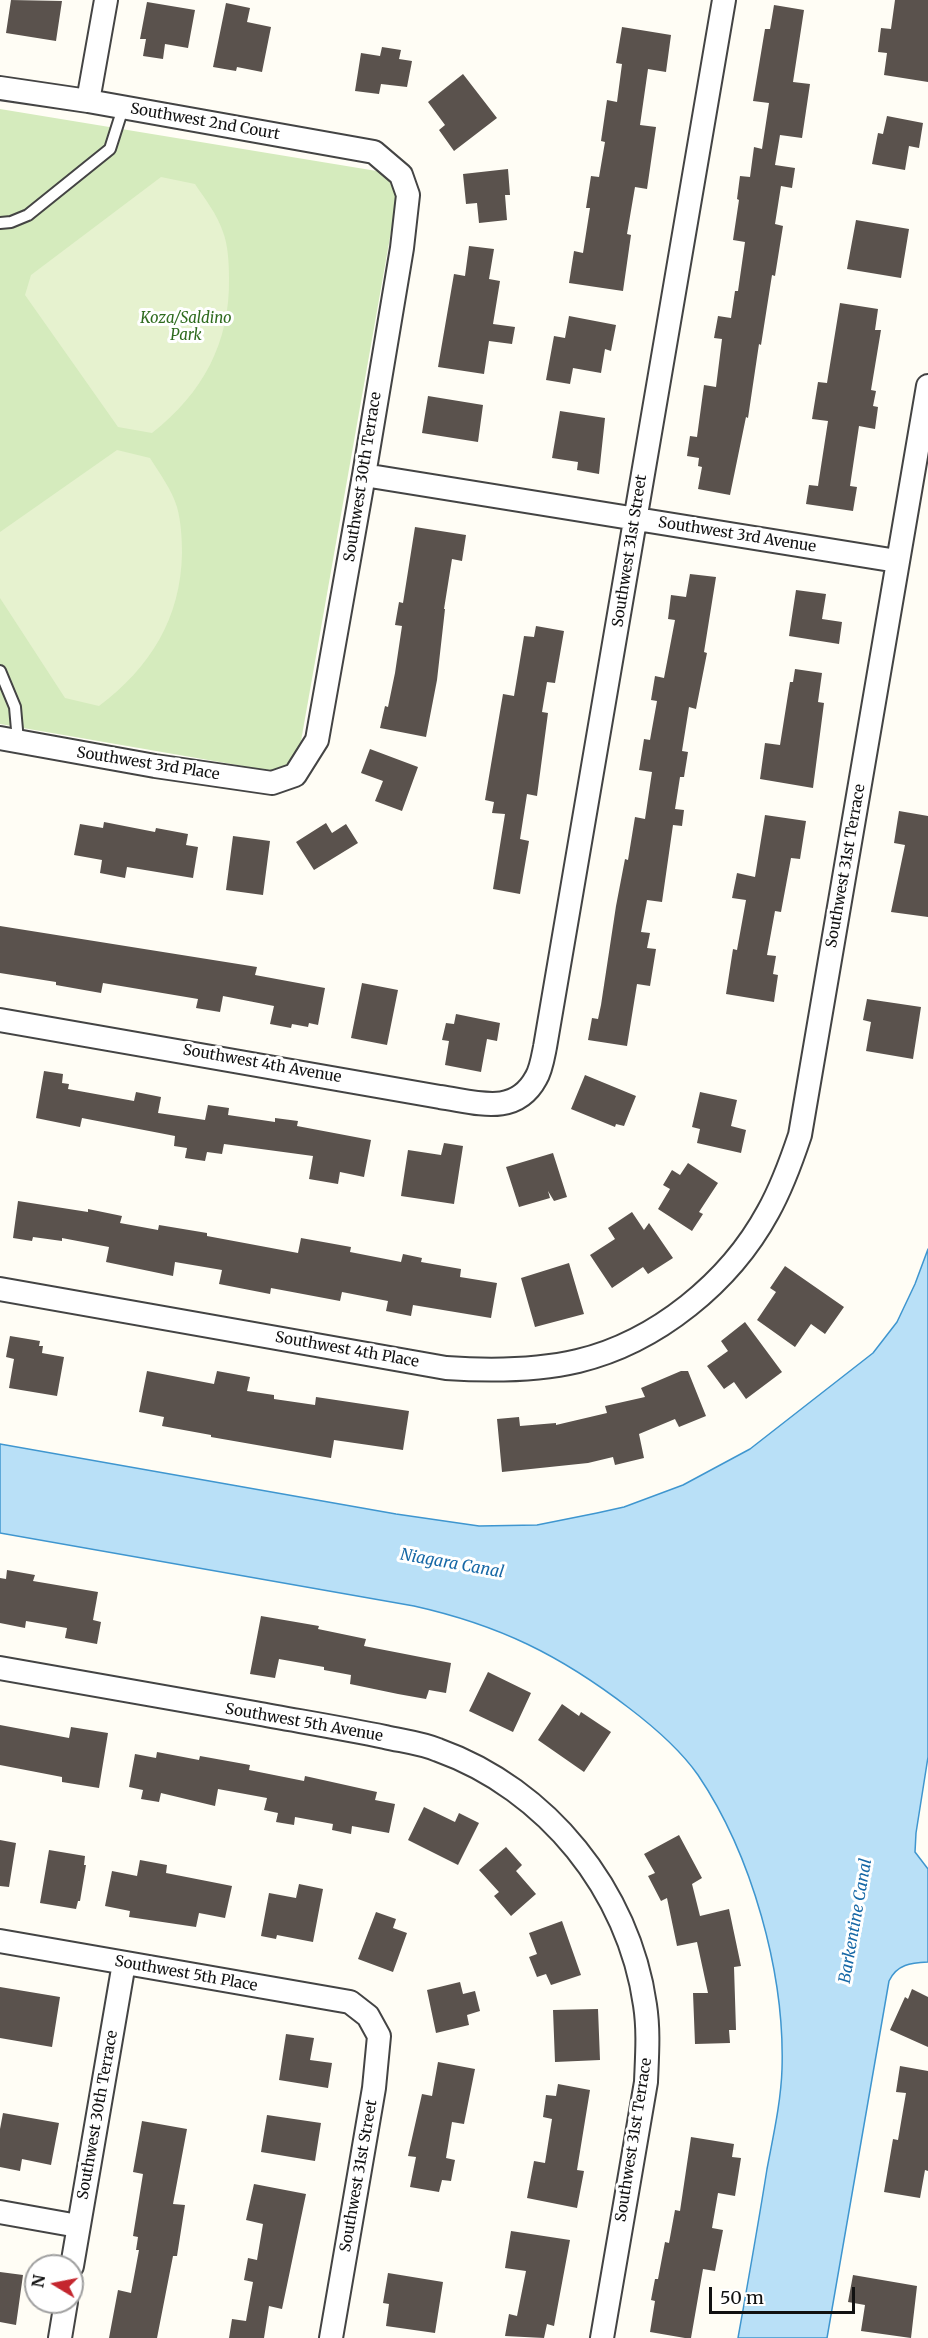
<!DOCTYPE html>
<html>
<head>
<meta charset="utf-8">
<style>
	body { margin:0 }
	#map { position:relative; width:928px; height:2338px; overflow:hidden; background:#fffdf5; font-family:Merriweather,serif }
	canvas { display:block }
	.north { position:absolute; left:24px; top:2254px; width:60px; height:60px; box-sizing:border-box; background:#fff; border:2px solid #a0a0a0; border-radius:50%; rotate:280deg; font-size:16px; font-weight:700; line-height:24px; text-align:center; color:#111 }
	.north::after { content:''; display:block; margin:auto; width:21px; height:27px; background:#c4262e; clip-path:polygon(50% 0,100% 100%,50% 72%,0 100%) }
	.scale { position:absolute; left:709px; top:2287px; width:146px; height:27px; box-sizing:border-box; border:3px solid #111; border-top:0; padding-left:8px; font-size:18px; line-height:21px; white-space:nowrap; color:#111; -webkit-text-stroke:4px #fff; paint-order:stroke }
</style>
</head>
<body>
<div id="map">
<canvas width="928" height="2338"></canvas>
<div class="north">N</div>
<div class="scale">50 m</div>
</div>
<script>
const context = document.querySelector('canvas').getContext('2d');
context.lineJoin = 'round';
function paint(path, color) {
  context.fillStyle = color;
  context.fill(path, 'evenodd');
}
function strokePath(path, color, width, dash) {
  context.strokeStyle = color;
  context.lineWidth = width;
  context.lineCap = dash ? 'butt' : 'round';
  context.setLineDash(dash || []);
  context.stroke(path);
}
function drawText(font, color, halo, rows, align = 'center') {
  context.font = font + ' Merriweather,serif';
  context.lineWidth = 6;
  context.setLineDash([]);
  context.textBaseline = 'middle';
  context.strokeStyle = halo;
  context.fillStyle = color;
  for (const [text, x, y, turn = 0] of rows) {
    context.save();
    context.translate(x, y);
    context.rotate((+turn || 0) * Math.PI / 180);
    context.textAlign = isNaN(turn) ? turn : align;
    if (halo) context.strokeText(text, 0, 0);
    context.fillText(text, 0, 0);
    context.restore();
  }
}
paint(new Path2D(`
	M0,109L401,175L295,775L0,724Z`), '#d5ebbd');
paint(new Path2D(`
	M161,177L195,184C205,199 217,214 223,232C228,245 229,263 229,278C230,343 203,393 152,433L118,427L25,295L31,275Z
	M117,450L150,458C160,474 172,490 177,507C181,521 182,539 182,553C181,618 150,668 99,706L65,698L0,598V532Z`), '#e6f2cf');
const water = new Path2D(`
	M928,1249V1757L916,1833L915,1852L928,1869V1962C911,1963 897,1964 889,1981L827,2338H738C748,2282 758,2226 767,2169C773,2137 781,2102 782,2069C785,1973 752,1855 698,1775C679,1748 654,1727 629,1708C560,1655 499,1625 414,1606L0,1533V1444L396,1514L479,1526L537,1525L597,1513L624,1507L683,1485L750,1449L873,1353L897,1322L915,1284Z`);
paint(water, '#b9e0f7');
strokePath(water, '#3f96cf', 1.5);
paint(new Path2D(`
	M11,0L62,1L56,41L6,33Z
	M895,0H928V82L884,75L887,53L878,52L881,28L891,29Z
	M147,2L195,10L188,48L165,44L163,59L143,56L146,39H140Z
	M226,3L250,8L247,22L271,27L262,72L237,67L236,71L213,67Z
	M774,5L804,10L793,82L810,84L802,138L780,135L775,165L795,168L792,188L781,186L775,224L783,226L775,276L772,275L761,345L759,344L748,418L746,417L730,495L698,489L702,467L698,466L699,458L687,456L690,436L697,437L704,385L716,387L722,339L714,338L718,316L731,318L735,291H738L745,242L733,240L739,200L737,199L740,176L750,177L754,147L762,149L769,103L753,101L765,29H770Z
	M622,27L671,35L666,72L648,69L640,125L656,127L647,189L635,187L627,234L631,235L623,291L569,283L574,251L583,253L590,208H586L591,176L599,177L605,142L601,141L607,100L617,102L622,64L616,63Z
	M382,47L401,50L399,59L412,61L407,87L381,84L379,94L355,91L361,53L380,56Z
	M463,74L497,118L454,151L439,130L445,125L428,102Z
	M887,116L923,123L919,148L909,146L905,170L872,164L878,133L883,134Z
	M508,169L510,195H505L507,220L479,223L477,203L466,204L463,174Z
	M856,220L909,229L901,278L847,269Z
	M469,246L494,249L489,279L500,281L493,324L515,327L512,344L489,341L484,374L438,367L454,274L465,276Z
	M840,303L878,309L875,330H881L871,390L876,391L873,406L878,407L875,429L859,426L850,486L857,487L853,511L806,504L809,485L818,486L828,421L812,419L818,382L827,383Z
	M569,316L616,325L611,351L605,349L601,373L573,368L570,384L546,380L554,336L565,338Z
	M428,396L483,405L478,442L422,433Z
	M560,411L605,418L599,474L577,470L578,462L552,458Z
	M415,527L466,535L462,561L452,559L444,609H445L437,680L426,737L380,728L385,706L388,707L395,673L402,626L395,625L399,602L403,603Z
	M690,574L716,577L704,652L707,653L696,709L689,707L682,751L688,752L684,777H680L675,809L684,810L682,826L673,825L662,902L647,900L641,932L650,933L647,948L656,949L650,986L637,984L627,1046L588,1040L592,1018L598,1019L601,1005L616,906L625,859L628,860L635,817L645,819L652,772L639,770L644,739L650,740L657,701L651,700L655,676L664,678L675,620L668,619L671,595L686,597Z
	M796,590L826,594L822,619L842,622L839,644L789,636Z
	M536,626L564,631L555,683L547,682L542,712L548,713L537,796L527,794L520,839L529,841L520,894L493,889L505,814L492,813L494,802L485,800L503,694L514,696L524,636L534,637Z
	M795,669L822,673L818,702L824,703L813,788L760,779L765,743L780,745L790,682H793Z
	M370,749L418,767L402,811L375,801L383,781L361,773Z
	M899,811L928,816V917L891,912L905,845L894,843Z
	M765,815L806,821L800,859L791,858L781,912L775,911L767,955L776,956L773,974L778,975L774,1002L726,994L733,949L737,950L746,900L732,898L737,873L755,877Z
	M104,822L155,832L156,828L188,834L186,845L198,847L193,878L127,867L125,878L100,873L102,860L74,855L80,824L103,828Z
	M326,823L332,833L346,824L358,843L314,870L296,842Z
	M233,836L270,841L263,895L226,890Z
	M0,926L257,967L255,975L325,988L318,1025L309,1023L308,1027L292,1024L291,1028L270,1024L274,1006L223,996L220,1012L196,1008L198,999L103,983L101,993L56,985V982L0,973Z
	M362,983L398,990L387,1045L351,1038Z
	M867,999L921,1007L913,1059L866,1051L871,1022L863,1020Z
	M456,1014L500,1023L497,1041L487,1039L481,1072L445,1065L449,1041L442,1040L446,1023L454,1024Z
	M44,1071L63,1074L62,1083L69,1084L68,1089L134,1101L136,1092L161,1097L158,1113L205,1120L208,1105L229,1108L228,1115L275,1122V1118L298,1121L297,1126L371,1140L364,1177L340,1172L338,1184L309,1179L313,1156L224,1144L222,1154L207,1152L205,1161L185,1158L187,1148L174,1146L175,1136L82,1118L80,1127L36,1118Z
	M585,1075L636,1096L624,1126L616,1124L615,1127L571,1109Z
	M700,1092L737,1100L731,1126L746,1130L741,1153L697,1143L700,1129L692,1127Z
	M444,1143L463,1146L454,1204L401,1196L408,1150L441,1155Z
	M553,1153L567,1197L554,1201L548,1191L550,1198L519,1207L506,1167Z
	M688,1163L718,1183L699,1212L703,1214L692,1231L658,1209L670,1189L663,1185L672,1170L680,1175Z
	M18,1201L88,1212V1209L122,1216L120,1223L158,1230L159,1225L207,1233V1236L298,1253L301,1238L351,1247L350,1252L401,1262L403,1254L422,1258L421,1262L461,1269L460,1277L497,1283L491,1318L413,1305L411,1316L386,1311L388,1301L342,1292L340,1301L271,1288L270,1294L219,1284L222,1270L175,1262L173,1276L106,1262L109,1247L62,1238V1241L33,1237L32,1241L13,1238Z
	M632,1212L644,1230L649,1223L673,1258L648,1274L643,1267L612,1288L590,1255L615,1239L608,1228Z
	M569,1263L584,1314L535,1327L521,1278Z
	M785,1266L844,1307L825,1334L811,1324L795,1347L757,1320L776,1292L770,1288Z
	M745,1322L782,1372L746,1399L734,1382L724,1389L707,1366L728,1351L721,1341Z
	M10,1336L40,1341L39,1346H43L42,1353L64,1357L57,1396L9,1388L14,1359L6,1357Z
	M147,1371L214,1384L217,1371L250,1377L247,1391L274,1395V1399L315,1405L316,1397L409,1411L403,1450L334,1440L331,1458L211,1437V1435L162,1426L164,1417L139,1412Z
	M681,1371H688L706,1416L679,1427L675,1419L639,1434L644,1458L615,1465L613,1457L588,1463L502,1472L497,1419L519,1417L520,1426L556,1423V1425L607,1413L605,1406L645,1397L641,1388Z
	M7,1570L35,1575L33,1581L98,1592L93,1620L101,1622L97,1644L65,1638L67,1628L26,1621L25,1628L0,1623V1578L6,1579Z
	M261,1616L319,1626L318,1629L366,1639L364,1646L451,1663L446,1693L429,1690L426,1699L398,1694L350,1684L351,1675L324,1670V1667L279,1659L275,1678L250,1674Z
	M488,1672L531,1693L513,1732L469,1711Z
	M562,1704L579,1716L581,1712L611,1732L584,1772L538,1740Z
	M0,1725L69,1738L71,1727L108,1733L99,1788L62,1782V1777L0,1765Z
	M157,1752L199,1760L200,1756L250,1765L249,1770L304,1781L305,1776L377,1792L375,1800L395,1804L389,1833L352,1826L351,1834L332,1830L333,1824L295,1817L294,1825L276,1822L278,1813L264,1810L267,1798L218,1789L215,1806L161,1793L159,1802L141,1799L143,1790L129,1787L135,1754L156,1758Z
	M424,1807L455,1822L459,1813L479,1823L458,1865L408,1840Z
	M679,1835L702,1878L692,1884L700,1916L729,1909L741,1966L734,1967L736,2030H729L730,2043L695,2044L693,1993H708L697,1942L677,1946L667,1898L661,1901L648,1876L655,1873L644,1854Z
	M0,1840L16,1843L9,1887L0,1886Z
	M506,1847L522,1865L516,1871L536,1894L511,1916L494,1896L499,1892L479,1870Z
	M49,1850L85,1856L84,1865H86L80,1901H78L76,1909L40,1903Z
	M140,1860L167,1865L166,1873L232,1886L225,1918L199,1913L196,1927L129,1917L130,1911L105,1906L112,1871L137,1876Z
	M299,1884L323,1889L313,1942L277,1935L276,1939L261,1936L269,1893L296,1898Z
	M376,1912L396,1919L393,1928L407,1933L393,1972L358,1959Z
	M562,1921L581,1975L551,1985L546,1974L537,1977L529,1957L537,1954L529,1933Z
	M460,1982L463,1994L475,1991L480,2011L467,2015L469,2025L436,2033L427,1990Z
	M0,1987L60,1997L52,2047L0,2038Z
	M912,1989L928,1997V2047L890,2030L905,1997L908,1999Z
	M598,2009L600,2060L555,2062L553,2010Z
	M286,2034L314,2038L310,2060L332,2063L328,2088L279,2080Z
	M438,2062L475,2069L464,2124L452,2122L446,2158L455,2160L451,2181L442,2180L439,2192L410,2187L416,2157L408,2156L422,2094L432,2096Z
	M900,2066L928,2071V2171L925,2170L920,2198L884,2192L893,2139L898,2140L906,2093L896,2092Z
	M558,2084L590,2090L577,2170L584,2171L577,2208L527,2198L534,2161L545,2163L552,2119L543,2117L546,2095L556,2096Z
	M3,2113L59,2123L51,2165L22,2159L20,2171L0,2167V2129Z
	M267,2115L321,2123L315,2161L261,2152Z
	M142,2121L187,2129L173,2204L185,2205L177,2256H173L157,2338H109L118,2290L131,2293L139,2250H136L138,2237L133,2236L143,2174L133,2172Z
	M691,2137L734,2144L732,2157L741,2158L735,2196L718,2193L712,2228L723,2230L715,2271L703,2269L691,2338H685L650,2332L655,2301L651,2300L655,2279H658L665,2242L669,2243L675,2210L680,2211Z
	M254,2184L306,2194L282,2309L269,2306L264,2338H229L232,2319L246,2321L253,2282L244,2280L248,2258L257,2260L263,2224L246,2220Z
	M511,2231L570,2240L554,2326L547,2324L544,2338L505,2336L509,2314L517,2316L526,2271L505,2268Z
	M0,2272L23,2275L16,2325L0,2322Z
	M388,2273L443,2282L435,2333L386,2326L389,2304L383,2303Z
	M853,2275L917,2286L911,2338L861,2331L865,2305L848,2302Z`), '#5a524d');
const lane = new Path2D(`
	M0,223L11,222L28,215L110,149L123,108
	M0,671L15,707L18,741`);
const street = new Path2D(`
	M0,88L88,101L374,152L401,175L408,195L402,248L364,475L317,740L295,775L272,783L155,766L0,738
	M88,101L106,0
	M364,475L897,561
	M0,1020L440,1097C476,1102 515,1117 536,1078C541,1070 543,1057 545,1047L724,0
	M0,1289L446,1368C490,1371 535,1371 578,1361C657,1342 730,1282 768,1212C782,1187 791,1162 800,1135L928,386
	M0,1668C85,1683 170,1698 255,1713C298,1721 342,1728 385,1737C402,1741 421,1743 438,1750C547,1789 629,1891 645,2005C649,2031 647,2056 646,2082L602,2338
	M0,1941L350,2002L368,2016L379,2036L374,2088L331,2338
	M0,2212L78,2226
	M72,2266L124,1963
	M60,2338L66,2302`);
strokePath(lane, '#444', 14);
strokePath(street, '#444', 26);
strokePath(lane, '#fff', 10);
strokePath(street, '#fff', 22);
drawText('15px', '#111', '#fff', [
	["Southwest 2nd Court",205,122,10],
	["Southwest 30th Terrace",363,477,-81],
	["Southwest 3rd Avenue",737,535,9],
	["Southwest 31st Street",630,551,-81],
	["Southwest 3rd Place",148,764,9],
	["Southwest 31st Terrace",846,866,-80],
	["Southwest 4th Avenue",262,1064,10],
	["Southwest 4th Place",347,1350,10],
	["Southwest 5th Avenue",304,1723,10],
	["Southwest 5th Place",186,1974,10],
	["Southwest 30th Terrace",98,2115,-80],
	["Southwest 31st Terrace",634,2140,-81],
	["Southwest 31st Street",359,2176,-80]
]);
drawText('italic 15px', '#2f6b1f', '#fff', [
	["Koza/Saldino",186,319],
	["Park",186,336]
]);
drawText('italic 16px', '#1768a6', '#fff', [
	["Niagara Canal",452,1564,10],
	["Barkentine Canal",856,1921,-80]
]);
</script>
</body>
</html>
